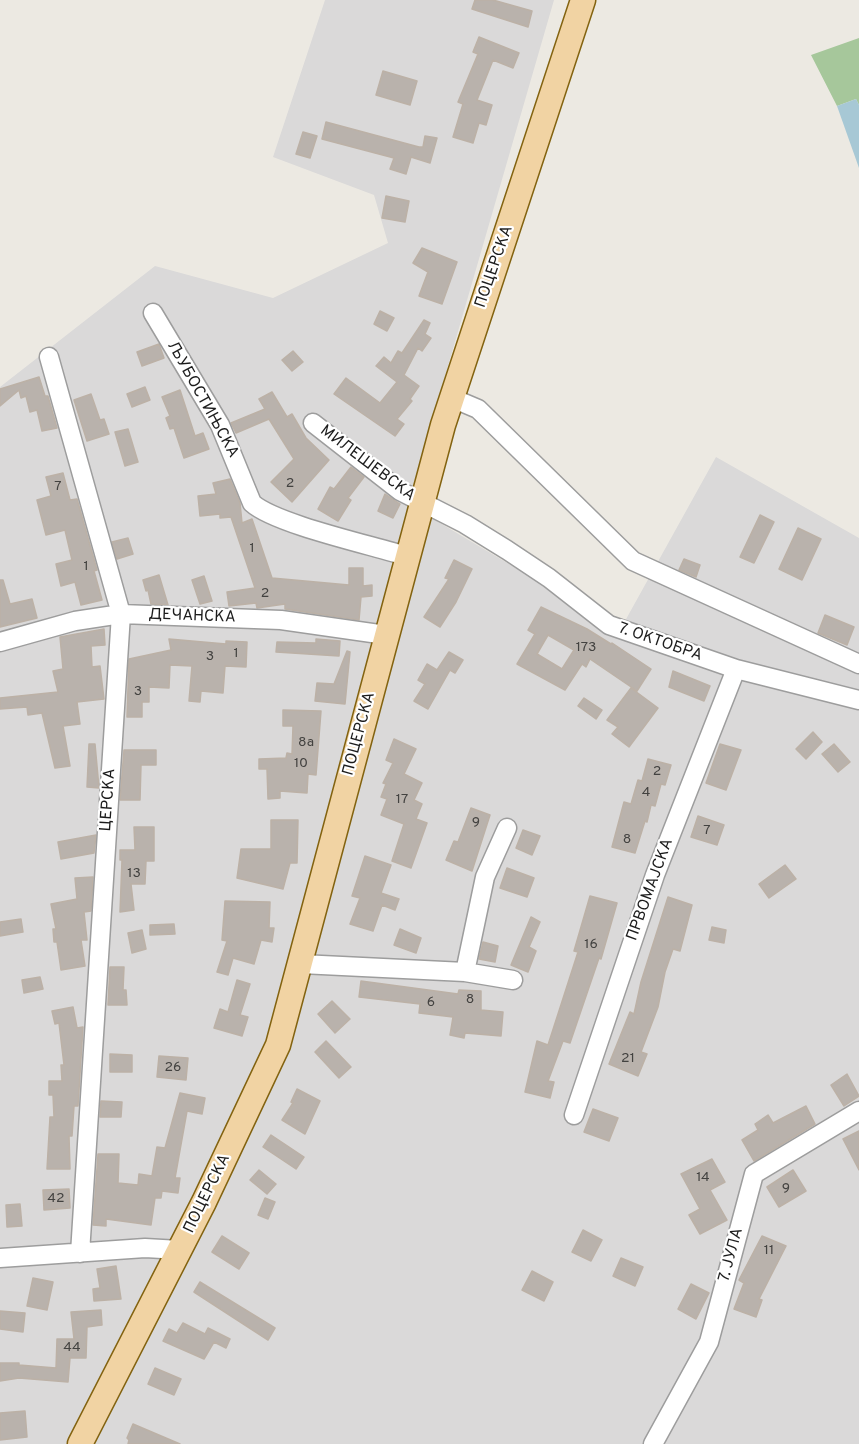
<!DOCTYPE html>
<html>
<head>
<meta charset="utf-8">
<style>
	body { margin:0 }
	canvas { display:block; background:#ece9e2 }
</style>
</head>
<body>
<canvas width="859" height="1444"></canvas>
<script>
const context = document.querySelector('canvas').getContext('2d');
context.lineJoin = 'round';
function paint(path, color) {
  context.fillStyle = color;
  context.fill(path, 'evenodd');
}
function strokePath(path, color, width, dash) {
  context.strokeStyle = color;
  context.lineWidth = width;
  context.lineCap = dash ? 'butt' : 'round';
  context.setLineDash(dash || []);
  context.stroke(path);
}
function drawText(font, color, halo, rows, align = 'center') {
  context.font = font + ' Overpass,sans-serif';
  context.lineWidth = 4.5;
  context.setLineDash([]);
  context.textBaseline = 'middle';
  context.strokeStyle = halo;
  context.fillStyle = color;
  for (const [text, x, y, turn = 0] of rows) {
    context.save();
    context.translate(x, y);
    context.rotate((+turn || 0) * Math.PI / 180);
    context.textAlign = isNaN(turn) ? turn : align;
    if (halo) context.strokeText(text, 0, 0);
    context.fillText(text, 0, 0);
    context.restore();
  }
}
paint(new Path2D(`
	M325,0H554L408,504L620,630L716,457L859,538V1444H0V387L155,266L273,298L388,243L374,195L273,157Z`), '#dad9d9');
paint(new Path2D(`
	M859,38V105L856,99L837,106L811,55Z`), '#a6c79b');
paint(new Path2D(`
	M856,99L859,105V168L837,106Z`), '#a7c8d5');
const building = new Path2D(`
	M475,0H493L532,11L528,27L472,9Z
	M479,37L519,53L513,68L493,60L477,100L492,105L486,125L479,123L473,143L453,137L463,104L458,102L478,54L473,52Z
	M383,71L417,81L410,105L376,95Z
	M326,122L419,147H423L425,136L437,138L430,163L411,157L406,174L390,169L394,158L322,139Z
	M303,132L317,136L310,158L296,154Z
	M386,196L409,201L405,222L382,218Z
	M422,248L457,262L442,304L419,296L428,272L413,263Z
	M380,311L394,318L387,331L374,324Z
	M424,320L430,323L425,334L431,338L422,351L418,348L404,375L419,386L410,399L412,401L397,419L404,424L395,436L334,394L346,378L380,403L397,382L376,366L384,357L391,363L398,351L402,353Z
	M159,344L164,358L142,366L137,352Z
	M293,351L303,362L292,371L282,360Z
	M39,377L45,396H48L57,428L42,431L37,410L30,412L26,396L21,398L19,390L0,406V389Z
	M145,387L150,400L132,407L127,394Z
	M180,390L195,436L203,433L209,449L184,458L174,428L170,429L166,418L170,416L162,397Z
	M272,392L287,417L292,414L306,438L329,460L292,502L271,482L294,459L269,419L236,433L231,423L265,409L259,399Z
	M91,394L100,420L104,419L109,434L87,441L74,400Z
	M128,429L138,462L125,466L115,432Z
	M351,467L364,477L348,498L351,500L338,521L318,509L330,487L334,489Z
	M63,473L70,500L77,499L97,570L94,571L102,600L81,605L75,582L61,586L56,564L72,560L65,530L46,535L37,500L51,496L46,477Z
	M230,479L240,503L242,523L252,519L272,578L349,585V568H363V586L372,585V596L361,597L359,620L285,609V604L257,608L256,603L229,606L227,592L255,588L231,517L220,518V514L200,516L198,496L216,494L213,483Z
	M385,494L400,504L393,518L378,511Z
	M760,515L774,522L754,563L740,557Z
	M798,528L821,539L802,580L779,569Z
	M128,538L133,554L117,559L112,542Z
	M684,559L700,565L696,577L679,570Z
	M454,560L472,569L456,602L440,627L424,617L449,579L445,578Z
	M159,575L168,605L151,604L148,590L146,591L143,580Z
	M204,576L212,601L200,604L192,580Z
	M0,580H3L10,604L32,599L37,618L0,627Z
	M541,607L587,629L611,644L612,643L651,669L637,691L590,659L586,667L582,664L565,690L517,664L535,634L528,630ZM548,635L574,650L562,669L537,654Z
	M825,615L854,627L847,645L818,633Z
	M104,629L105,645L91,646L92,667L100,666L104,699L77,702L80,724L63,726L70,766L55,768L42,713L28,715L27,707L0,709V698L58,692L53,671L63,669L60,637Z
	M169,639L226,644V641L247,642L246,667L225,666L223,693L201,691L200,702L189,701L192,666L170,665L169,688L149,687V702H142V717H127L129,659L171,650Z
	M316,639L340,641L339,656L276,652L277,642L316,643Z
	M347,651L350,652L345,704L315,701L317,683L334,684Z
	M449,652L463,660L455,673L450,670L428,709L414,701L425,684L418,680L427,664L437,670Z
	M673,671L710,686L704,701L669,687Z
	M631,688L658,708L629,747L612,734L618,727L607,720Z
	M584,698L602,710L596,719L578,706Z
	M283,710L321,711L316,775L308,774L307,793L280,791V798L268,799L267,769H259V759L286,758L287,753L292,754L293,726H283Z
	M813,732L822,742L806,759L796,749Z
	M394,739L416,749L404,774L422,783L414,800L422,804L416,819L427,823L411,868L392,861L404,824L381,815L387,799L381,797L386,784L383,783L393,763L386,760Z
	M89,744H95L99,788L87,787Z
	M720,744L741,750L726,790L706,783Z
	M834,744L850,762L838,772L822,754Z
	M124,750H156V765H141L140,800H120Z
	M648,759L671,765L665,785L661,784L655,806L651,805L647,822L645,821L635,853L612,847L624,802L631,804L638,780L642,781Z
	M471,808L490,815L472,871L446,860L454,841L458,842Z
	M698,816L724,825L717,845L691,837Z
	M271,820H298L297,863H290L283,889L237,878L241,849H271Z
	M134,827H154V861H146L145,884H131L134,910L120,912L122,860H120V850H135Z
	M523,830L540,836L532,855L516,848Z
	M96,835L94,853L61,859L58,842Z
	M365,856L391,865L381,893L399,899L395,910L382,905L373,931L350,924L360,898L352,896Z
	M785,865L796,879L769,898L759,884Z
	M507,868L534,878L527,897L500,888Z
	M93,877L91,911L84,912L87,940H81L85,966L61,970L57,942H54L53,929H56L51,904L77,899L75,878Z
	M590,896L617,903L601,959L599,958L570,1043L563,1041L548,1081L554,1082L550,1098L525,1092L537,1041L548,1045L578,952L574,951Z
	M668,897L692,905L680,951L673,949L665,972L658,1007L641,1052L647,1054L638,1076L609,1064L630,1012L634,1014L641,982Z
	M225,901L270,902L269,928H274L272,942L261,940L254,964L233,958L228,975L217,972L227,941L222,940Z
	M531,917L540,922L529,947L536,951L528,972L511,965Z
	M21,919L23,932L0,936V922Z
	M174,924L175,934L150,935V925Z
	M712,927L726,930L724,943L709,940Z
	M400,929L421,938L416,953L394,945Z
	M142,930L146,949L132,953L128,933Z
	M483,942L498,946L495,962L479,959Z
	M110,967H124L123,990H126L127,1005H108Z
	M40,977L43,989L24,993L22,980Z
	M237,980L250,984L240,1015L248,1017L242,1036L214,1028L220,1009L228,1012Z
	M361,981L458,994L459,990L481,991V1010L503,1012L501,1036L465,1033L464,1038L450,1035L453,1017L419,1013L420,1004L359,997Z
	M332,1001L350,1019L335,1033L318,1014Z
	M73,1007L77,1028L83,1027L78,1106H74L72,1136H69L70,1169H47L50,1117H54L53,1095H49V1081H62L61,1065H64L59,1023L55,1024L52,1011Z
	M326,1041L351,1067L339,1078L315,1052Z
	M110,1054L132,1055V1072H110Z
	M159,1056L188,1058L186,1080L157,1077Z
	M847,1074L859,1096L844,1106L831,1085Z
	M297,1089L320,1101L305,1134L282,1120L293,1103L291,1102Z
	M180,1093L205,1098L202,1114L187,1111L175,1178H180L178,1193L162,1191L161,1198H155L151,1225L106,1219V1226L93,1225L98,1154H119L118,1183L138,1185L139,1174L152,1176L157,1147L165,1148Z
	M101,1101L122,1102L121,1117H100Z
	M806,1106L815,1124L754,1161L742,1140L758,1130L755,1124L768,1115L773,1123Z
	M593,1109L618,1118L609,1141L584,1132Z
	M859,1131V1170L843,1139Z
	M271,1135L304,1157L296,1169L263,1147Z
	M712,1159L725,1182L710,1190L727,1220L700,1234L689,1215L700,1209L681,1174Z
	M259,1170L276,1184L267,1194L250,1180Z
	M793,1170L806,1191L779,1207L767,1187Z
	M69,1189L70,1208L44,1210L43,1190Z
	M265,1198L275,1202L268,1219L258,1215Z
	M20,1204L22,1226L7,1227L6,1205Z
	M583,1230L602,1240L591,1261L572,1252Z
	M222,1236L249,1253L239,1269L212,1252Z
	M762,1236L786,1246L759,1299L762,1300L756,1317L734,1309L744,1283L739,1280Z
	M621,1258L643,1267L635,1286L613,1276Z
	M116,1266L121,1299L94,1301L93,1289L100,1288L97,1269Z
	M532,1271L553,1282L544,1301L522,1290Z
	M33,1278L53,1282L47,1310L27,1306Z
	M200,1282L275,1328L268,1340L194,1292Z
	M691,1284L709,1293L696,1319L678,1309Z
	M101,1310L102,1325L87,1327L86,1358H70L68,1382L19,1378L0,1381V1363H19V1365L56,1368L57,1339H74L71,1312Z
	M0,1311L25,1313L23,1332L0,1329Z
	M183,1323L205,1334L208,1328L230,1339L226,1348L214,1342L204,1359L163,1341L169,1329L177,1333Z
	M155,1368L181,1379L174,1395L148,1384Z
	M25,1411L27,1437L0,1440V1413Z
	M133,1424L180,1444H128L129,1440L127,1438Z`);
paint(building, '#b9b2ac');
strokePath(building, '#bcb1a6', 1.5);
const minor = new Path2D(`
	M153,313L220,425L252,503C275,524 371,545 406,556
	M49,357L121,614L80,1253
	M452,398L478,409L633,561L859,664
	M313,423L400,491L465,524L507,550L549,578L609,625L736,669L859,700
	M0,642L75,621L121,614L281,620L386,635
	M301,964L465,972L513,980
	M465,972L485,877L507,828
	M574,1115L655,875L736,669
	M0,1258L145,1248L180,1250
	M653,1444L709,1342L754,1174L859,1111`);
const major = new Path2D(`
	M80,1444L204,1202L278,1045L443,425L583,0`);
strokePath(minor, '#9d9d9d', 21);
strokePath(major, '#836310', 27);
strokePath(minor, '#fff', 18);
strokePath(major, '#f1d3a3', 24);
drawText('14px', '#434240', null, [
	["2",290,484],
	["7",58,487],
	["1",252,549],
	["1",86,567],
	["2",265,594],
	["173",586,648],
	["1",236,654],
	["3",210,657],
	["3",138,692],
	["8a",306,743],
	["10",301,764],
	["2",657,772],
	["4",646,793],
	["17",402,800],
	["9",476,823],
	["7",707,831],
	["8",627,840],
	["13",134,874],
	["16",591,945],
	["8",470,1000],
	["6",431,1003],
	["21",628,1059],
	["26",173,1068],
	["14",703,1178],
	["9",786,1189],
	["42",56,1199],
	["11",769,1251],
	["44",72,1348]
]);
drawText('16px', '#1c1c1c', '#fff', [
	["ПОЦЕРСКА",495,267,-71],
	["ЉУБОСТИЊСКА",202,400,61],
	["МИЛЕШЕВСКА",367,464,37],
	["ДЕЧАНСКА",192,617,2],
	["7. ОКТОБРА",660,643,19],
	["ПОЦЕРСКА",360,734,-75],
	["ЦЕРСКА",109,800,-86],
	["ПРВОМАЈСКА",651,890,-70],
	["ПОЦЕРСКА",208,1194,-64],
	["7. ЈУЛА",732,1255,-75]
]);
</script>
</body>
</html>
